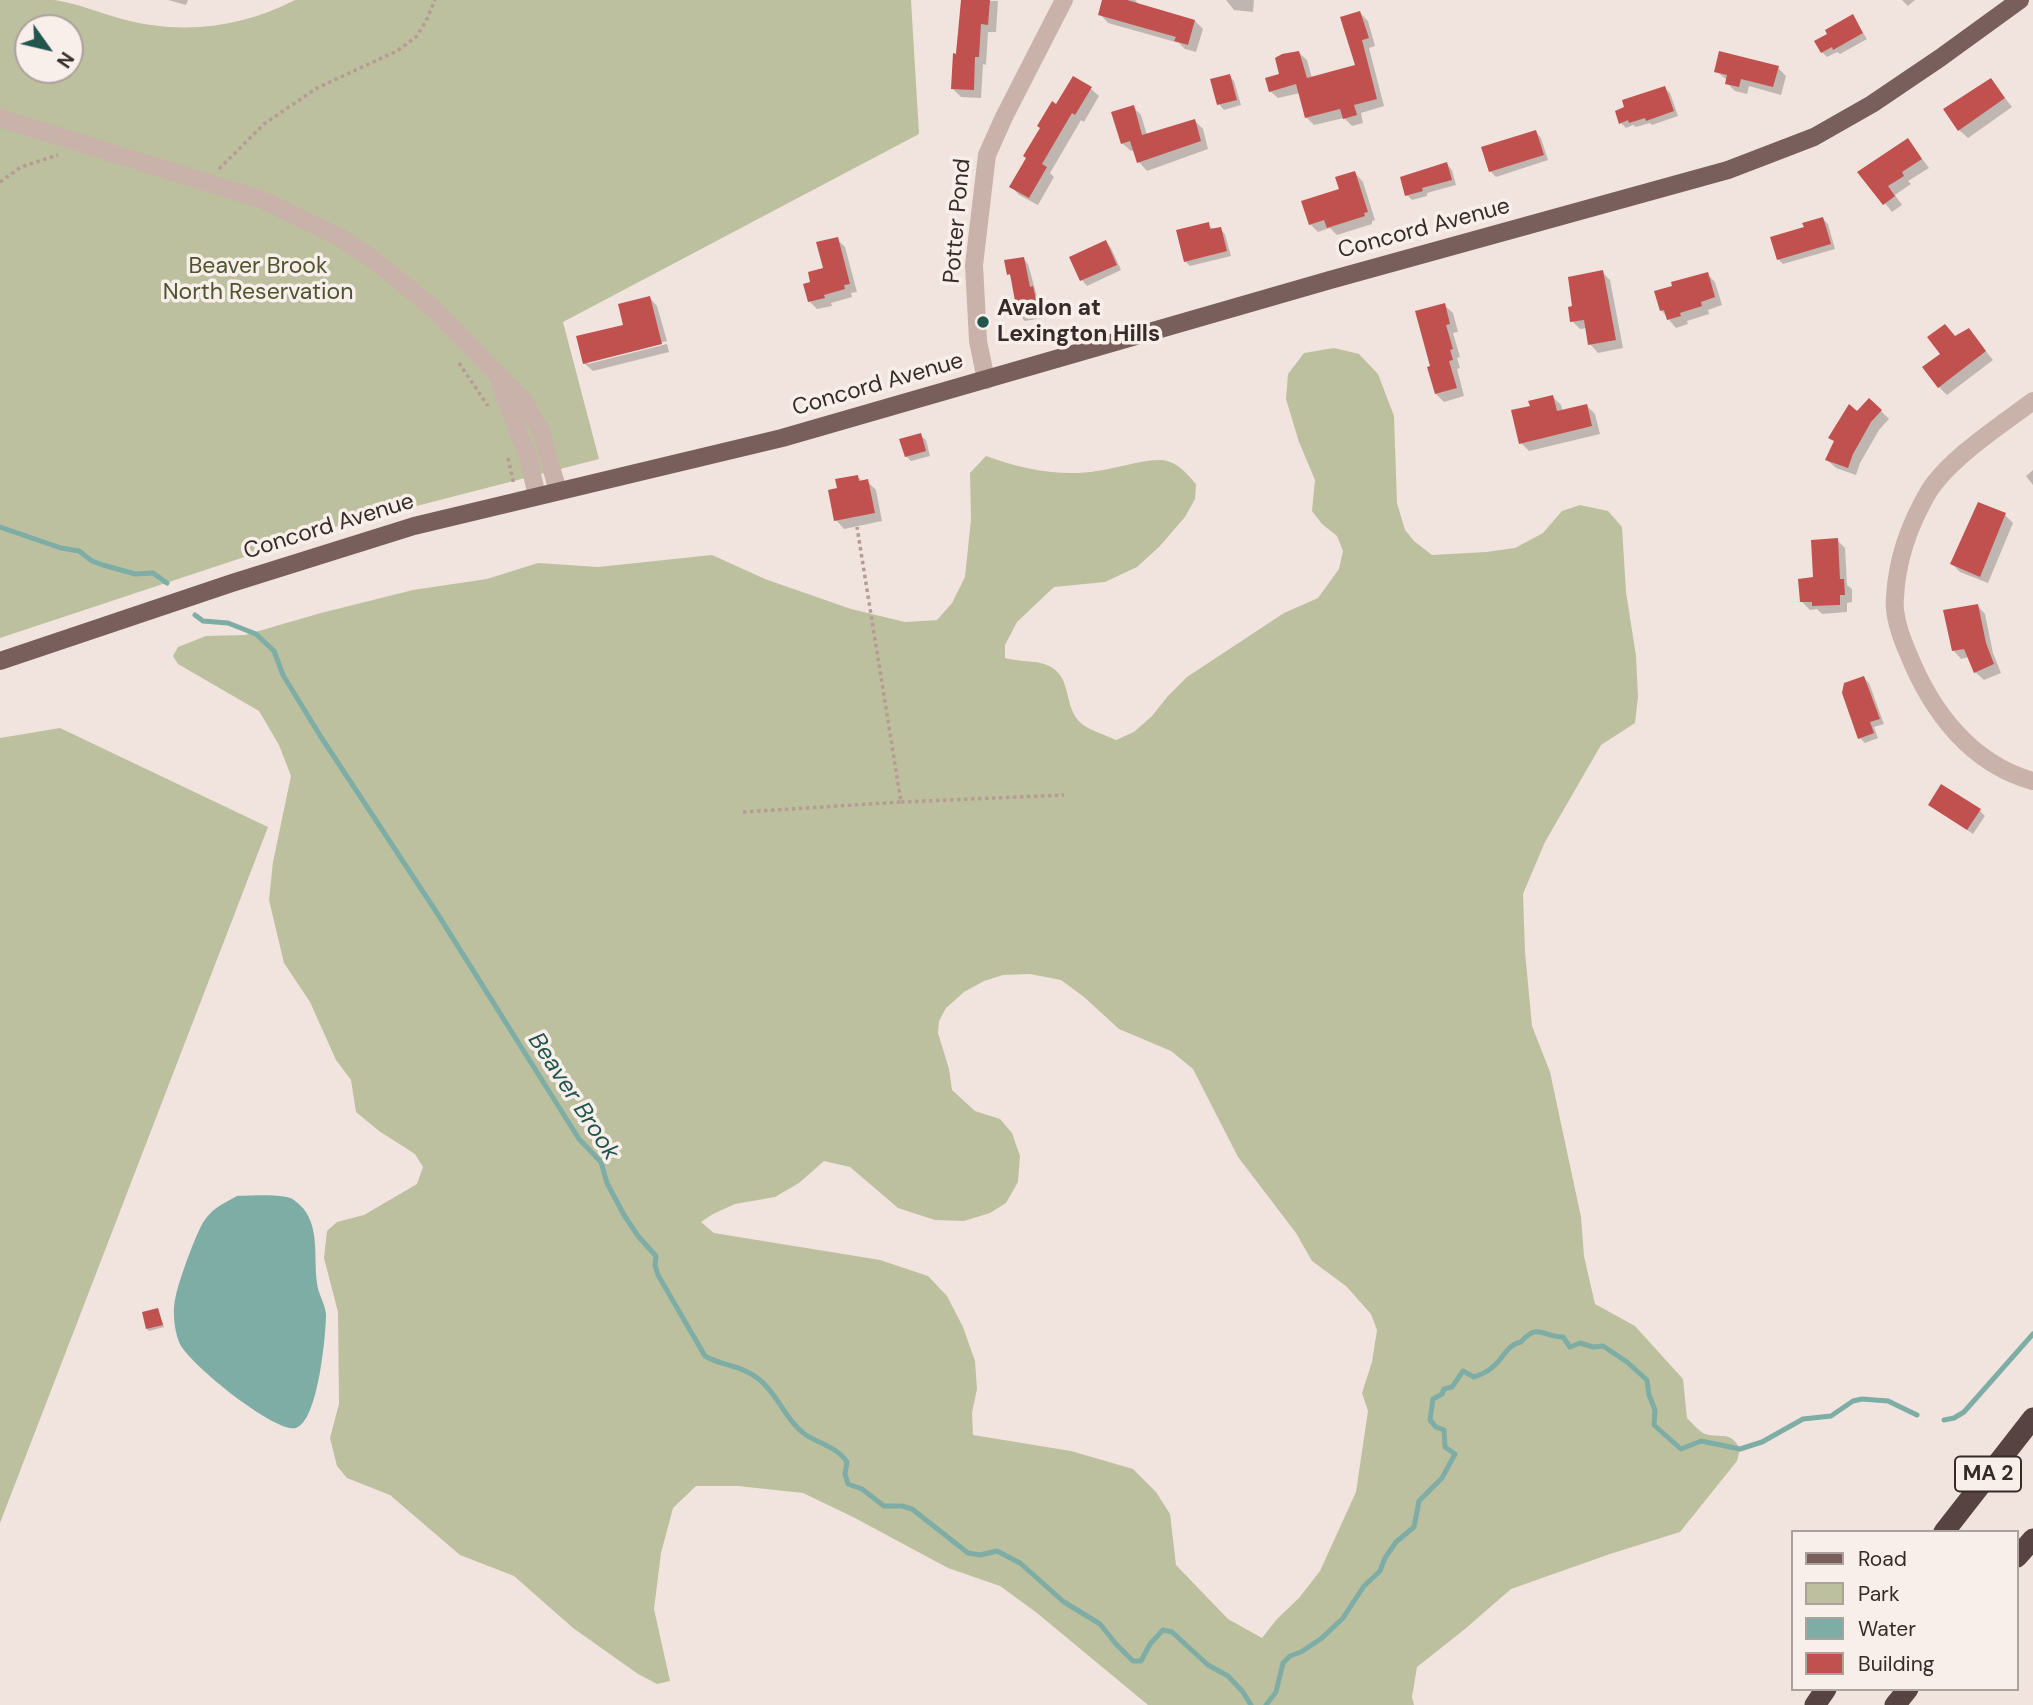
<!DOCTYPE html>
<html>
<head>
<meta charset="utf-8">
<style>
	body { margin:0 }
	#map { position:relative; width:2033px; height:1705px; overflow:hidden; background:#f1e4de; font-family:"DM Sans",sans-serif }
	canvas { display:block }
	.legend { position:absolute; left:1791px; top:1530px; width:228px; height:161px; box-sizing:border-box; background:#f9efea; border:2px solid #aba19d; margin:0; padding:9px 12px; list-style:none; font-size:21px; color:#372b29 }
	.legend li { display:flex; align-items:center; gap:14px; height:35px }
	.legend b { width:35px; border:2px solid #aba19d }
	.north { position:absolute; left:14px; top:14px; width:70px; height:70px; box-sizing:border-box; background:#f9efea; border:2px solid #aba19d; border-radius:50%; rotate:124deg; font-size:19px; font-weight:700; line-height:28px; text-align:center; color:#372b29 }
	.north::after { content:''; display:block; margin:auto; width:24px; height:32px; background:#21564e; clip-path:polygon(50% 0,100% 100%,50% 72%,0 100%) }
</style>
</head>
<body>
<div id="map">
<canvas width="2033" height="1705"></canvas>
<ul class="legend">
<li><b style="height:9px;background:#785f5b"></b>Road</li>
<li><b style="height:19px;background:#bcc09e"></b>Park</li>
<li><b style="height:19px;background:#7eada5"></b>Water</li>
<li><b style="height:19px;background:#c0514e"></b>Building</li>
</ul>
<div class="north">N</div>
</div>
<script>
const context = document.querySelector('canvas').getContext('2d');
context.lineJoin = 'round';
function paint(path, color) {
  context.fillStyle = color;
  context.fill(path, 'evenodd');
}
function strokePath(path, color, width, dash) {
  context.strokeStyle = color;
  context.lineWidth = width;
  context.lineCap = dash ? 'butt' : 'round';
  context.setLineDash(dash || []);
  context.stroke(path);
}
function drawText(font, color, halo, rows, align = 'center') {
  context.font = font + ' "DM Sans",sans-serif';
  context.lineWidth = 7;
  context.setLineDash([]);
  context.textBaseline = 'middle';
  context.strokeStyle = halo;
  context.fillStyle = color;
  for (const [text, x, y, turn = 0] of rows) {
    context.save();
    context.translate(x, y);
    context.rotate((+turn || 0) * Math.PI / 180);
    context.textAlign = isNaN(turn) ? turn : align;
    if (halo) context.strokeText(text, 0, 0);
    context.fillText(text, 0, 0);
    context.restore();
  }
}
paint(new Path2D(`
	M0,0C18,0 37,0 54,0C77,3 100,13 122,19C182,35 240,28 295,0H911L919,134L563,322L599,459L335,527L0,638ZM28,28H70V70H28Z
	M1334,348L1359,354L1378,374L1394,416L1397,503L1405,530L1414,541L1432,555L1486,552L1515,548L1543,533L1562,511L1580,505L1608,511L1622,527L1626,592L1636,656L1638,697L1635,723L1601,745L1545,842L1523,894L1525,952L1532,1026L1550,1072L1581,1217L1584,1256L1595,1304L1635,1326L1683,1379L1687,1418C1692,1423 1699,1431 1705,1434C1722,1439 1730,1430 1740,1449L1737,1461L1680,1532L1610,1554L1511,1589L1465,1629L1417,1667L1412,1697L1414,1705H1148L1037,1613L1000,1586L948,1568L853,1517L803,1493L738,1486H696L673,1508L661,1553L654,1609L670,1681L657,1684L638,1674L573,1628L514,1576L460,1555L390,1495L347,1478L337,1466L330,1438L339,1404L338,1312L324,1258L327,1231L337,1222L364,1215L417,1184L423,1167L415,1154L379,1131L356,1112L351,1080L336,1060L310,1002L284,963L269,900L273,862L291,776L279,745L259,711L178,664L173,656L178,647L206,636L245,635L321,613L413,590L487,579L538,563L598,567L712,555L765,579L851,609L905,622L937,620L952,603L965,577L971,519L970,473L986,456C1021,469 1060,477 1097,471C1118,468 1140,460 1161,460C1177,461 1186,473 1196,484L1195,499L1185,517L1159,547L1137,567L1105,582L1054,587L1017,622L1005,645V658C1019,662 1035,660 1047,665C1074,676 1062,708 1082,724C1091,731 1106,735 1116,740L1134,732L1152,716L1168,696L1187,677L1284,613L1318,598L1339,569L1343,551L1337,536L1322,524L1312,511L1315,480L1299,442L1286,399L1288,374L1304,353ZM1030,974L1061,980L1084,997L1119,1029L1171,1051L1193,1069L1238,1157L1296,1233L1312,1261L1346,1286L1371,1314L1377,1330L1372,1362L1362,1393L1368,1411L1356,1492L1320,1571L1299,1598L1277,1619L1262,1638L1228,1619L1176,1565L1170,1514L1156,1492L1133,1469L1071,1451L973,1435L972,1413L977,1389L975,1361L963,1327L947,1296L928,1276L880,1260L714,1233L701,1222L713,1214L735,1204L775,1197L799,1183L824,1161L850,1167L898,1208L935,1220L964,1221L990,1213L1006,1203L1018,1182L1020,1156L1012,1133L1000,1119L975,1111L952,1090L949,1069L938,1033L939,1021L946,1008L964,992L984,981L1003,975Z
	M60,728L268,827L0,1523V738Z`), '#bcc09e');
paint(new Path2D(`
	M237,1196C250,1196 284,1193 294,1200C322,1220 313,1254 317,1283C318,1294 325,1303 326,1314C326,1335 318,1421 296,1428C276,1434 186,1362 179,1342C174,1329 172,1309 176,1295C179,1281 198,1226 207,1217C215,1207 226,1202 237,1196Z`), '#7eada5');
paint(new Path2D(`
	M168,0H188L186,5Z
	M962,0L998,1L996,32H988L986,65L983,64L981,98L961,97L952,88Z
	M1104,0H1135L1140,6L1195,21L1203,29L1196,52L1185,49L1179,43L1108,23L1100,14Z
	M1226,0H1254L1253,12L1234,10Z
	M1902,0H1915L1908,6Z
	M1360,13L1368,21L1375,46L1369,48L1384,106L1361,113L1363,123L1352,126L1344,118L1314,125L1306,117L1300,93L1278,98L1270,91L1299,53L1307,60L1312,78L1357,67Z
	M1853,17L1867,39L1840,54L1837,52L1827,57L1822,52Z
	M1778,68L1786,76L1781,95L1749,86L1747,94L1735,91L1727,83V80L1716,71Z
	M1229,75L1234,81L1241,105L1224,110L1219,104Z
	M1991,80L2012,107L1968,138L1959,130Z
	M1090,88L1099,96L1084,122L1081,120L1050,173L1054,177L1038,205L1019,195L1011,186L1057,106Z
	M1665,88L1670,93L1678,116L1652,125L1650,123L1636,127L1633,125L1626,128L1621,123Z
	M1133,107L1141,115L1147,135L1195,121L1203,129L1208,149L1147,171L1139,162L1135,150L1131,151L1122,143Z
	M1536,132L1541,138L1548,160L1496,177L1491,172L1483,149Z
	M1908,140L1929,168L1908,181L1911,184L1895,195L1902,205L1892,212L1860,172Z
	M1447,164L1452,170L1456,185L1427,193V196L1412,200L1407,195Z
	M1355,173L1363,182L1375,220L1372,221V224L1337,235L1330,228L1318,232L1310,224Z
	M1823,219L1828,224L1835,249L1783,264L1778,259L1806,228Z
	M1208,224L1214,230L1220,229L1225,234L1231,256L1190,266L1185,261Z
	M837,239L845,247L857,292L851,293L852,297L831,303L832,306L817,309L809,301L812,283L825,269Z
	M1106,242L1111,248L1121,270L1087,286L1082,280L1071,258Z
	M1023,258L1028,264L1043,318L1025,321L1020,316L1013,278L1009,274Z
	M1602,272L1610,280L1623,348L1598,353L1590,344L1587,328L1580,329L1572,321L1575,308Z
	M1707,274L1715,282L1722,305L1708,310L1709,314L1687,321L1688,324L1676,328L1661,310Z
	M649,297L657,306L667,341L588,361V364L667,344L669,352L593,371L584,363L625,326Z
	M1444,305L1453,313L1458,332L1453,333L1460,357L1457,358L1460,368L1457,369L1464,396L1444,402L1436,394L1432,367Z
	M1969,330L1993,360L1947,395L1939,387L1943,354L1956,338Z
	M1553,397L1561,405L1563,412L1587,406L1595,414L1600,434L1529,451L1521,443L1532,407Z
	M1881,411L1889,419L1879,430L1860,463L1856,475L1836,468L1827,460L1858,414Z
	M920,435L926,440L930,456L911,461L906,456Z
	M2033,470V485L2026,476Z
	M857,476L863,482L867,481L876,490L882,521L844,529L836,520L839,489Z
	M2005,515L2013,523L1988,583L1960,572L1952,564Z
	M1837,540L1845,548L1847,585L1852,589V602L1847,603V612L1822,614L1817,609L1810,610L1802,602Z
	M1977,605L1985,614L1993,653L2001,673L1984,680L1975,672L1969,657L1961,659L1953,650Z
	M1864,678L1869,683L1884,724L1874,727L1878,738L1865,743L1860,738Z
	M1930,804L1980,811L1985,816L1973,834Z
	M158,1310L164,1327L149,1331L147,1329Z`), '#0003');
strokePath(new Path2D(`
	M0,527L61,548L79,551L92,561L103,565L135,574L153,573L167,583
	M195,615L203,621L228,623L256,634L274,651L283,675L321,737L437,913L579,1139L601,1162L607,1183L624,1215L638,1236L656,1256L655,1265L658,1275L705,1356C724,1367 740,1364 760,1380C778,1395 787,1422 806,1435C820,1444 837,1447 847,1462L845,1474L848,1484L862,1489L884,1506H902L912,1509L968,1553L980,1555L997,1551L1020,1563L1064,1602L1100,1624L1116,1644L1133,1661H1141L1150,1644L1163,1630L1172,1632L1208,1665L1228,1676L1243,1692L1251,1705
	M1944,1420L1954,1418L1964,1412L2033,1334
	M1266,1705L1276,1692L1283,1663L1290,1656L1301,1652L1322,1638L1343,1618L1364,1586L1380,1571L1385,1558L1396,1542L1414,1527L1419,1501L1442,1478L1455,1454L1445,1447L1444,1430L1436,1427L1430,1420L1433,1399L1442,1394L1444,1389L1452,1387L1463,1371L1474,1377C1480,1375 1490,1370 1495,1365C1503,1358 1508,1344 1521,1342C1538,1322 1542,1337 1563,1337L1570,1347L1580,1343L1593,1347L1603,1346L1627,1362L1647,1380L1649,1395L1655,1410L1654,1425L1681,1449L1701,1441L1740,1449L1762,1442L1803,1419L1831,1416L1853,1401L1862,1399L1888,1401L1917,1415`), '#7eada5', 5);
paint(new Path2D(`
	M961,0H990L988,25L981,24L979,57H975L974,90L951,89L953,53L956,54Z
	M1102,0H1127L1195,20L1188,45L1174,41L1176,37L1098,15Z
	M1360,11L1369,38L1362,40L1377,99L1354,105L1357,115L1343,119L1340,109L1305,118L1296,84L1269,92L1265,78L1279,74L1275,58L1282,54L1299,51L1307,78L1355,65L1340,17Z
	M1853,14L1863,33L1833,50L1832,47L1821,53L1814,41L1827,34L1825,30Z
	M1719,51L1779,66L1773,87L1741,79L1739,87L1725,84L1727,75L1714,72Z
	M1230,74L1237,100L1217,105L1210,79Z
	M1073,76L1092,87L1075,115L1072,113L1042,164L1047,167L1029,198L1009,187L1026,158L1023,156L1040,128L1037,126L1052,101L1056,104Z
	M1991,78L2005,98L1958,131L1943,109Z
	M1665,86L1674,111L1646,121L1645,118L1629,123L1628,120L1619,124L1615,111L1624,107L1622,100Z
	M1134,105L1142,135L1195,119L1201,141L1137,163L1130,141L1121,144L1111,112Z
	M1536,130L1544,155L1489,172L1481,147Z
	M1908,138L1922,159L1902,172L1904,176L1888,186L1895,196L1883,205L1857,172Z
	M1447,162L1452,180L1422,188L1423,191L1405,196L1400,177Z
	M1355,171L1368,212L1364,213L1365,216L1327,228L1324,220L1309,225L1301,201L1339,189L1335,177Z
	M1823,217L1831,244L1777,260L1770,237L1804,227L1802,223Z
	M1209,222L1210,229L1221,227L1227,251L1184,262L1176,230Z
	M838,237L850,284L844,285L845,289L824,295L825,298L808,302L803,284L810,282L808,272L823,268L816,242Z
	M1106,240L1117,265L1080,281L1069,257Z
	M1024,257L1030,287L1033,286L1039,313L1018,317L1010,274L1007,275L1004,260Z
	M1603,270L1616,340L1588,345L1584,320L1570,322L1568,307L1572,306L1568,277Z
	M1708,272L1715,297L1701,302L1702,306L1680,313L1681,316L1667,320L1664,310L1660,311L1654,291L1672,286L1671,282Z
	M650,296L662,344L583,364L576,336L623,325L618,304Z
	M1445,303L1450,324L1446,325L1453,349L1450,350L1453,360L1449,361L1457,388L1435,394L1427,367L1430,366L1415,311Z
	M1945,324L1955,336L1969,328L1986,351L1938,388L1922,367L1940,354L1927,337Z
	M1553,395L1557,411L1587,404L1592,426L1519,444L1511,410L1530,406L1528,401Z
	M1869,398L1882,410L1871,422L1853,454L1848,468L1825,460L1834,441L1828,438L1849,404L1857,411Z
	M921,433L926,451L905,457L899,439Z
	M858,475L859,481L868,479L875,513L834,521L828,490L837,488L835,479Z
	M1978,502L2006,513L1980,577L1950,564Z
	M1838,538L1840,579H1844L1845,595H1840V605L1812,606V602H1800L1798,579L1813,577L1811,540Z
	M1978,604L1986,643L1994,664L1974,673L1964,649L1952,651L1943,610Z
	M1864,676L1880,719L1870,722L1874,733L1858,739L1842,693L1844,683Z
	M1941,784L1981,809L1967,830L1928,805Z
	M158,1308L163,1325L146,1329L142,1312Z`), '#c0514e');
strokePath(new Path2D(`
	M219,169L264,124L317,88L397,51L416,37L426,21L435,0
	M0,182L21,167L58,155
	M459,363L488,406
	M508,458L514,485
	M901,802L1064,795
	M743,812L901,802L857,527`), '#b59b94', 3.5, [3.5, 3.5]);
strokePath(new Path2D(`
	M0,118L263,200L341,238L374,260L435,310L524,401L541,432L558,491
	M986,380L978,341L974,265L987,155L1004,117L1064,0
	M500,383L528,457L537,496
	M2033,401C2001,425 1950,458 1929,491C1910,523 1897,559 1895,597C1893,615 1901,637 1908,653C1931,711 1971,764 2033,781`), '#c9b2aa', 18);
strokePath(new Path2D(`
	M0,661L232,583L414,526L782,438L1330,280L1728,170L1814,137L1872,104L1940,58L2020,0`), '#785f5b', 18);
strokePath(new Path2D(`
	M1944,1532L2033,1418
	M2017,1557L2033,1539
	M1815,1705L1826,1689
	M1895,1705L1908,1689`), '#574341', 21);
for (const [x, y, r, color] of [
	[983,322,7,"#21564e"]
]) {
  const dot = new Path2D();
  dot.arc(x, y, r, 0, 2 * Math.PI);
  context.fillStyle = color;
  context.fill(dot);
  strokePath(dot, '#f9efea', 2.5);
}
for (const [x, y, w] of [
	[1988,1474,66]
]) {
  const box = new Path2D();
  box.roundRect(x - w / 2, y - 17.5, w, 35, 5);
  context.fillStyle = '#f9efea';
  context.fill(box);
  strokePath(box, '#372b29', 2);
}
drawText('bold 21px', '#372b29', null, [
	["MA 2",1988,1474]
]);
drawText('23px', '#372b29', '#f9efea', [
	["Potter Pond",958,221,-85],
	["Concord Avenue",1424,229,-15],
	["Concord Avenue",878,385,-16],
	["Concord Avenue",329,527,-17]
]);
drawText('23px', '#4e542e', '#f9efea', [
	["Beaver Brook",258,267],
	["North Reservation",258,293]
]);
drawText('bold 23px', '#372b29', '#f9efea', [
	["Avalon at",997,309],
	["Lexington Hills",997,335]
], 'left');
drawText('italic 24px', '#21564e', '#f9efea', [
	["Beaver Brook",573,1097,57]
]);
</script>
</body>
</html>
